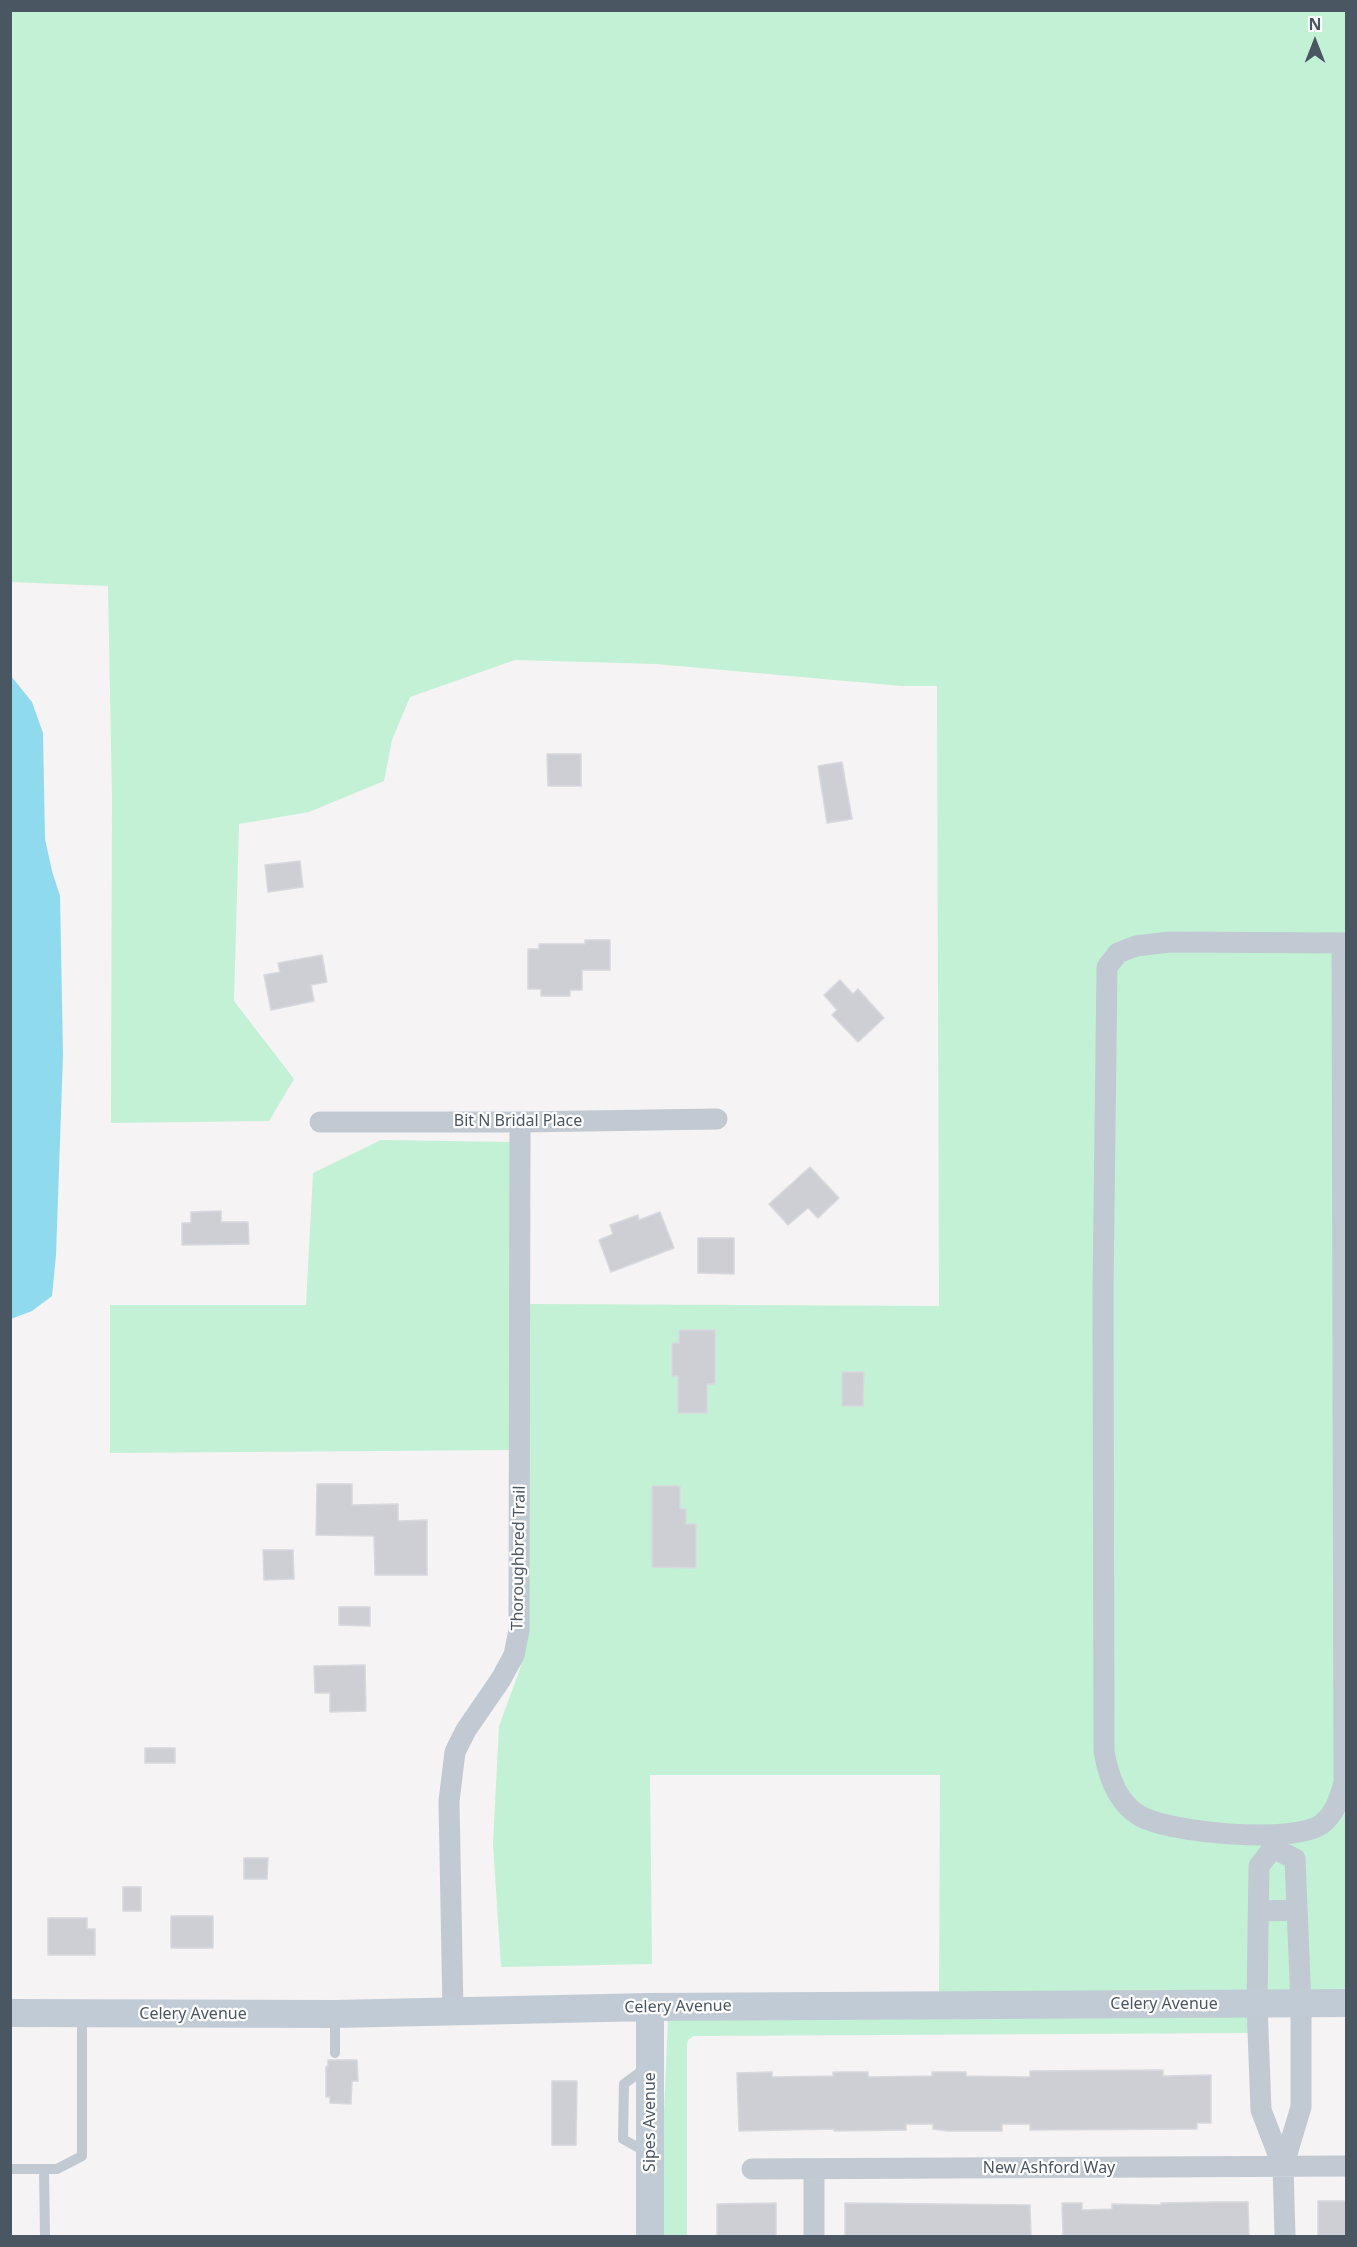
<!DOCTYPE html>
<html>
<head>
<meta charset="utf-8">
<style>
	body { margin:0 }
	#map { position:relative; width:1357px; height:2247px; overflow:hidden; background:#f5f3f3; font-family:"Noto Sans",sans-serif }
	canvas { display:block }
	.frame { position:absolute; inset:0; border:12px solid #4a5661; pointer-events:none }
	.north { position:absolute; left:1285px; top:12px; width:60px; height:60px; -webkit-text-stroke:4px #fff; paint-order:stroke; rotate:0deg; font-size:16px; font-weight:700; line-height:24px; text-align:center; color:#4a5661 }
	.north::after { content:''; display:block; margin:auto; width:21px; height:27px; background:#4a5661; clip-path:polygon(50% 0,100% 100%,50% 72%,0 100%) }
</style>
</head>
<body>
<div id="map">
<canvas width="1357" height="2247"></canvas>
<div class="frame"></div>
<div class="north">N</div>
</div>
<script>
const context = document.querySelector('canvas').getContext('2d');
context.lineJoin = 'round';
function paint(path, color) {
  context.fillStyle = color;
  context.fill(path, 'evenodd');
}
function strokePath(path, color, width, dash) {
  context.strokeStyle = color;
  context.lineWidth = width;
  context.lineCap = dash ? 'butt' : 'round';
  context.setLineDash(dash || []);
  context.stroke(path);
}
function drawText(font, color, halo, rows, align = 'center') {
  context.font = font + ' "Noto Sans",sans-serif';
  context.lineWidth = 4.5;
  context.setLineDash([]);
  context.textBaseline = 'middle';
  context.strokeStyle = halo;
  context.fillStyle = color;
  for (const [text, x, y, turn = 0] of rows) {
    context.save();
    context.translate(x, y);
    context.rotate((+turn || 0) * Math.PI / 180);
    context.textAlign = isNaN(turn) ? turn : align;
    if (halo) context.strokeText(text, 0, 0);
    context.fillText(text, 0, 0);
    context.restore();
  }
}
paint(new Path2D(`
	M11,11H1346V1993L939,1995L940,1775H650L652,1964L501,1967L493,1844L499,1726L520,1669L528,1630L530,1304L939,1306L937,686H902L656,664L515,660L410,697L392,740L384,781L309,812L239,824L234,1001L294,1079L269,1121L111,1123L112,797L108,586L11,582Z
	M381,1140L511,1142L512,1450L110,1453V1305H306L313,1173Z
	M1265,2014L1252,2033L694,2036L688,2040L687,2045V2236H659L668,2017Z`), '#c3f1d5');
paint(new Path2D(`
	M11,676L32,702L43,733L45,839L52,871L60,896L63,1055L56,1255L52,1296L32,1311L11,1319Z`), '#90daee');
const building = new Path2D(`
	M547,754H581V786H548Z
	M842,762L852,819L827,823L818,766Z
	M300,861L303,887L268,892L265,865Z
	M585,940H610V970H582V990H570V996H541V989H528V949H539V944H585Z
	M322,955L327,982L311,985L314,1001L271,1010L264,975L280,972L278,963Z
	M840,980L853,994L858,989L884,1018L858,1042L832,1015L837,1010L824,995Z
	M810,1167L839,1198L818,1218L808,1208L788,1225L769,1204Z
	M221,1211V1222H248L249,1244L182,1245V1223H191V1212Z
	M660,1212L674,1248L611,1272L599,1240L613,1234L610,1225L638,1215L639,1220Z
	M698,1238H734V1274L698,1273Z
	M679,1330H715V1384H707V1413H678V1376H672V1343H679Z
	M842,1372H864L863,1406H842Z
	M317,1484H352V1505L398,1504V1521L427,1520V1575H375L374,1536L316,1535Z
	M652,1486H680V1509H686V1524H696V1568L652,1567Z
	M263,1550H293L294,1579L264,1580Z
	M339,1607H370V1626L339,1625Z
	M365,1665L366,1711L330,1712V1693H315L314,1666Z
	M145,1748H175V1763H145Z
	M244,1858H268L267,1879H244Z
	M123,1887H141V1911H123Z
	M171,1916H213V1948H171Z
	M48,1918H87V1929H95V1955H48Z
	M328,2060H357L358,2081H352L351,2104L330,2103V2097H326V2067L328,2066Z
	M1163,2070V2076L1211,2075V2123H1197V2129L1030,2130V2124H1002V2131H948L933,2129V2124H906V2130L834,2131V2129L739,2131L737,2073L772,2072V2077L833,2076V2072H868V2077L932,2076V2072H966V2076L1030,2077V2071Z
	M552,2081H577L576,2145H552Z
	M1318,2201H1347V2236H1318Z
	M1214,2202H1248L1249,2236H1063L1062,2203H1082V2210L1112,2209V2204L1161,2205V2203Z
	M776,2203V2236H717V2204Z
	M845,2203L1030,2205L1031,2236H845Z`);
paint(building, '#cdcfd5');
strokePath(building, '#d7d9de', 1.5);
strokePath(new Path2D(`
	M335,2014V2053
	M646,2152L623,2139L624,2084L647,2067
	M10,2169H57L82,2156V2014
	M44,2169L45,2236`), '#c1cad2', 10);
strokePath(new Path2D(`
	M1342,943L1344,1783C1339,1799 1336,1812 1323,1823C1297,1845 1170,1833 1140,1816C1117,1803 1108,1775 1104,1751L1103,1290L1107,967L1118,953L1136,946L1170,942L1346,943
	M320,1122H520L717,1119
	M1274,1835L1273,1848L1259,1866L1257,2004L1261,2110L1283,2167
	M1273,1848L1295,1859L1301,2004V2107L1283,2167L1285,2236
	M1259,1911L1297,1910
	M453,2012L449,1801L455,1752L466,1730L501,1679L514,1655L519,1630L520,1122
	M752,2169L1346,2166
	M814,2169V2236`), '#c1cad2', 21);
strokePath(new Path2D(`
	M10,2013L335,2014L650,2007L1346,2003
	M650,2236V2007`), '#c1cbd6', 28);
drawText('16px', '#4a5661', '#fff', [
	["Bit N Bridal Place",518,1121],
	["Thoroughbred Trail",519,1558,-89],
	["Celery Avenue",1164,2004],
	["Celery Avenue",678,2007,-1],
	["Celery Avenue",193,2014],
	["Sipes Avenue",650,2122,-90],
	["New Ashford Way",1049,2168]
]);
</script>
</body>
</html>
